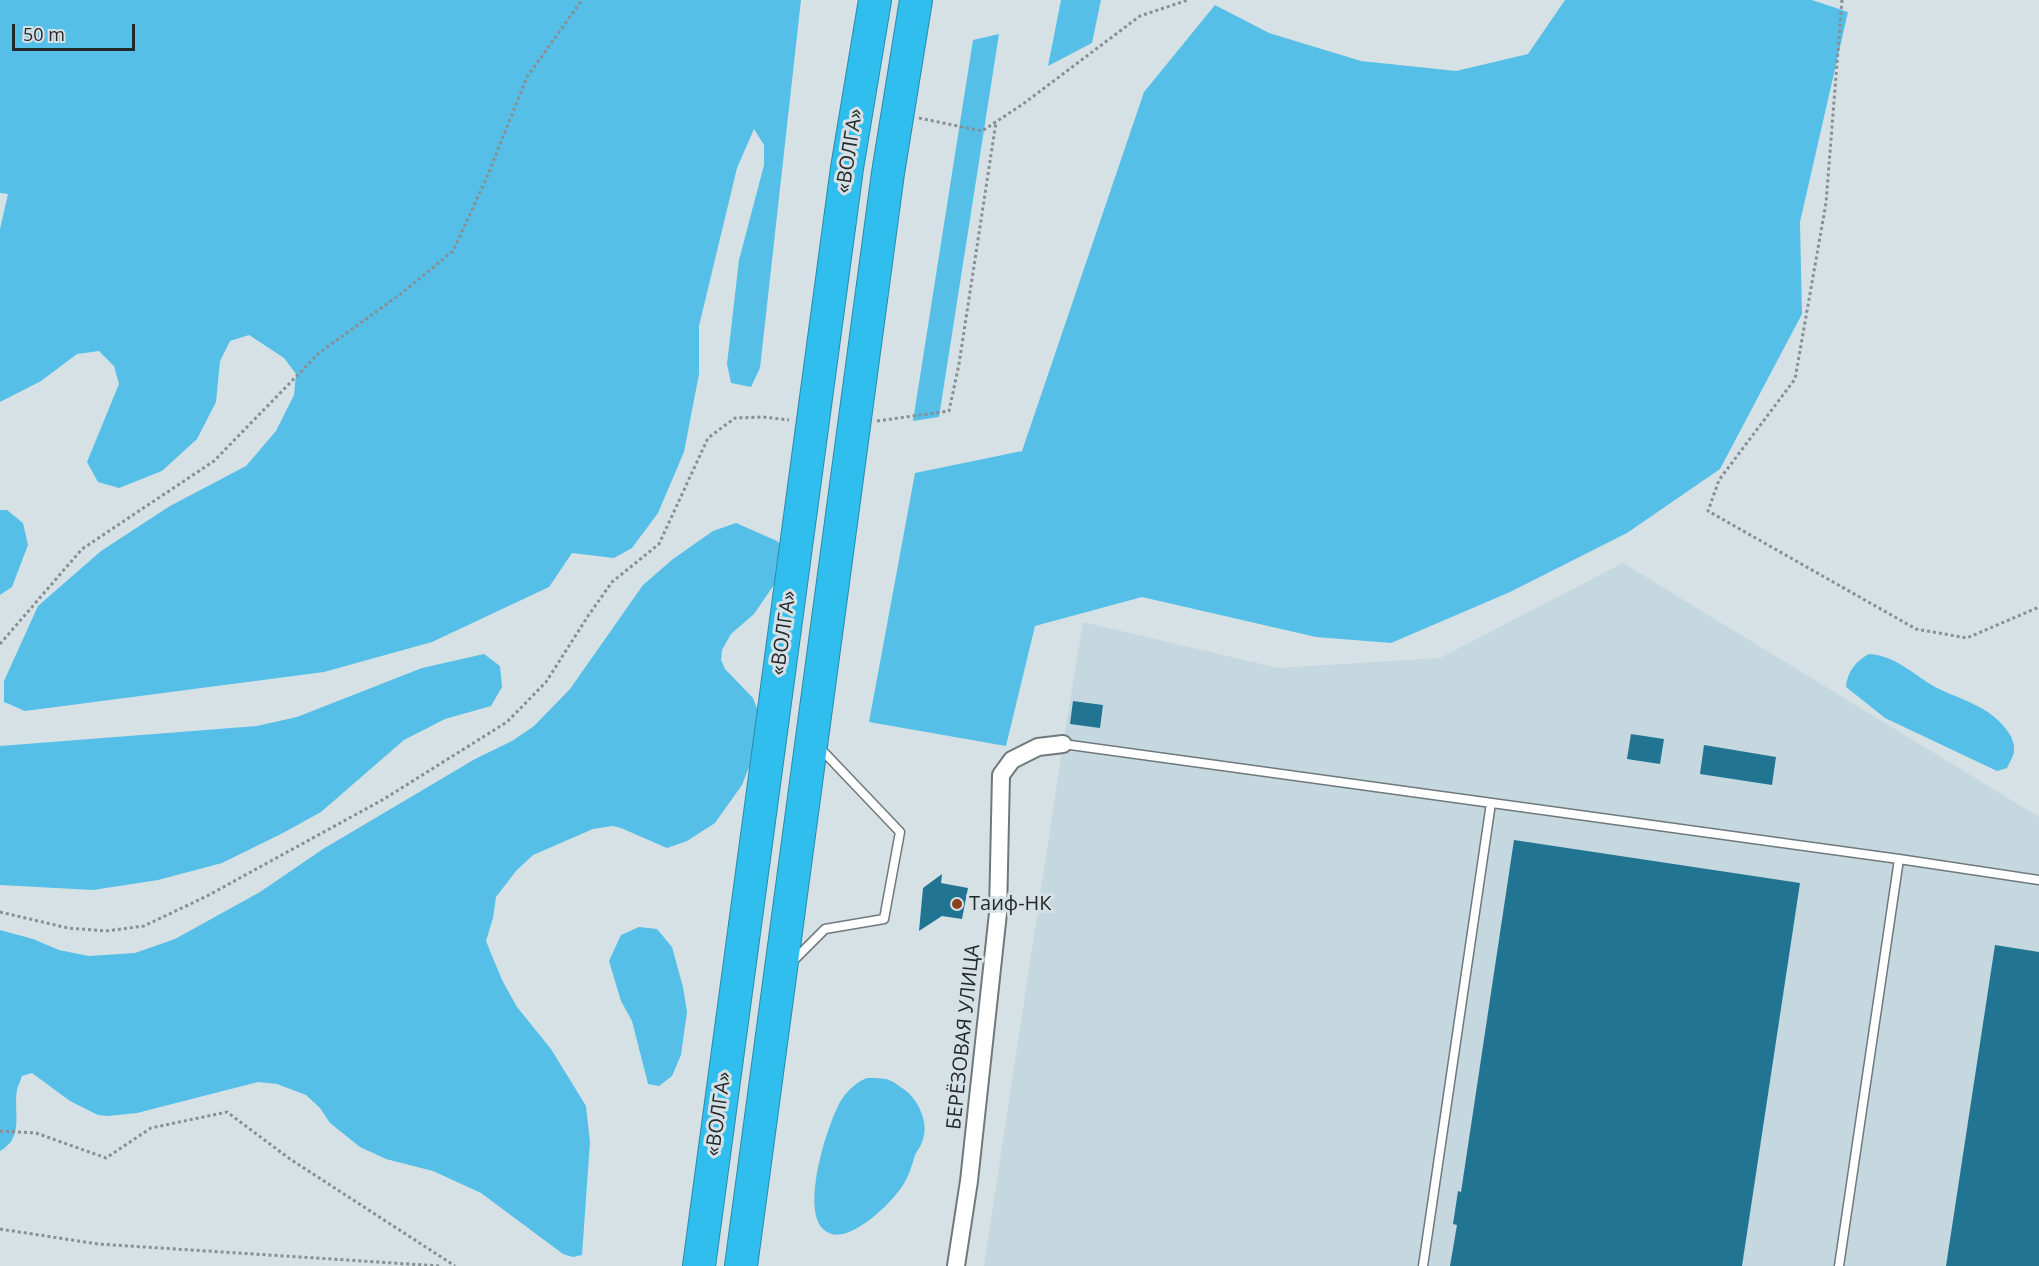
<!DOCTYPE html>
<html>
<head>
<meta charset="utf-8">
<style>
	body { margin:0 }
	#map { position:relative; width:2039px; height:1266px; overflow:hidden; background:#d6e1e5; font-family:"Open Sans",sans-serif }
	canvas { display:block }
	.scale { position:absolute; left:12px; top:24px; width:123px; height:27px; box-sizing:border-box; border:3px solid #24282a; border-top:0; padding-left:8px; font-size:18px; line-height:21px; white-space:nowrap; color:#24282a; -webkit-text-stroke:4px #d6e1e5; paint-order:stroke }
</style>
</head>
<body>
<div id="map">
<canvas width="2039" height="1266"></canvas>
<div class="scale">50 m</div>
</div>
<script>
const context = document.querySelector('canvas').getContext('2d');
context.lineJoin = 'round';
function paint(path, color) {
  context.fillStyle = color;
  context.fill(path, 'evenodd');
}
function strokePath(path, color, width, dash) {
  context.strokeStyle = color;
  context.lineWidth = width;
  context.lineCap = dash ? 'butt' : 'round';
  context.setLineDash(dash || []);
  context.stroke(path);
}
function drawText(font, color, halo, rows, align = 'center') {
  context.font = font + ' "Open Sans",sans-serif';
  context.lineWidth = 6;
  context.setLineDash([]);
  context.textBaseline = 'middle';
  context.strokeStyle = halo;
  context.fillStyle = color;
  for (const [text, x, y, turn = 0] of rows) {
    context.save();
    context.translate(x, y);
    context.rotate((+turn || 0) * Math.PI / 180);
    context.textAlign = isNaN(turn) ? turn : align;
    if (halo) context.strokeText(text, 0, 0);
    context.fillText(text, 0, 0);
    context.restore();
  }
}
paint(new Path2D(`
	M1623,563L2039,817V1266H984L1063,744L1083,622L1278,668L1440,658Z`), '#c5d7df');
paint(new Path2D(`
	M0,0H801L760,368L751,387L731,383L727,364L739,260L764,165V145L754,129L737,168L699,326V374L684,452L658,513L632,548L614,558L572,553L549,587L432,642L324,672L25,711L4,702V681L38,606L101,551L170,506L246,466L276,431L294,395L296,374L284,358L249,335L230,341L220,361L216,402L197,439L162,471L119,488L98,482L87,462L119,384L114,366L99,351L77,354L41,381L0,402V229L8,194L0,193Z
	M1061,0H1101L1092,43L1048,66Z
	M1565,0H1812L1848,12L1800,222L1802,314L1720,469L1627,533L1510,592L1391,643L1316,637L1142,597L1035,626L1006,746L869,722L915,473L1022,451L1144,92L1215,5L1269,33L1361,61L1456,71L1528,54Z
	M999,34L939,417L913,421L973,40Z
	M0,510H7L23,523L28,545L12,587L0,595Z
	M736,523L777,541L783,547L778,579L754,614L731,634L722,650L721,660L725,669L753,698L758,711L756,749L742,785L715,823L687,841L667,848L621,828L612,826L593,829L533,855L516,871L496,897L493,918L486,941L502,980L517,1007L551,1049L586,1106L590,1142L582,1255L573,1257L563,1254L481,1193L433,1171L386,1159L360,1147L330,1123L320,1108L306,1095L277,1084L258,1082L137,1113L108,1116L98,1115L70,1101L32,1073L22,1076C21,1080 18,1085 17,1090C13,1113 25,1137 0,1151V930L33,939L59,950L89,956L135,953L175,939L260,892L323,849L475,759L512,741L534,726L570,689L643,585L673,559L713,531Z
	M484,654L500,666L502,687L491,706L445,719L404,740L321,812L283,833L222,863L158,880L93,890L0,885V746L257,726L297,717L422,668Z
	M1869,654C1895,655 1914,675 1935,687C1963,701 1991,706 2009,733C2012,738 2015,745 2014,751C2014,756 2009,763 2007,768L1997,771L1885,718L1846,687C1847,672 1856,661 1869,654Z
	M639,927L657,929L672,947L683,987L687,1012L681,1055L672,1076L659,1086L648,1084L632,1021L621,1001L609,961L621,935Z
	M867,1078C874,1078 883,1078 889,1080C895,1082 900,1087 905,1090C918,1100 929,1122 923,1139C922,1144 918,1150 915,1155C912,1165 909,1176 903,1185C892,1203 844,1251 823,1229C801,1207 827,1126 840,1102C846,1092 856,1082 867,1078Z`), '#56bfe7');
paint(new Path2D(`
	M1073,701L1103,705L1100,728L1070,724Z
	M1631,734L1664,739L1660,764L1627,759Z
	M1704,745L1776,757L1772,785L1700,774Z
	M1514,840L1800,883L1742,1266H1450L1457,1225L1453,1224L1458,1191L1461,1192Z
	M942,874L941,883L968,888L962,919L942,916L919,931L923,888Z
	M1995,945L2039,952V1266H1946Z`), '#217593');
const lane = new Path2D(`
	M1063,744L1899,859L1839,1266
	M1899,859L2039,880
	M791,963L825,929L884,919L900,832L819,747
	M1423,1266L1491,803`);
const street = new Path2D(`
	M956,1266L969,1181L998,913L1001,775L1012,760L1038,747L1063,744`);
const highway = new Path2D(`
	M699,1266L847,168L875,0
	M741,1266L888,173L916,0`);
strokePath(lane, '#6f797d', 11);
strokePath(street, '#6f797d', 20);
strokePath(highway, '#2b8aa9', 34);
strokePath(new Path2D(`
	M1842,0L1826,203L1795,379L1719,480L1708,511L1916,629L1967,638L2039,607
	M919,118L982,131L1023,104L1140,16L1188,0
	M877,421L949,411L959,364L996,122
	M0,644L82,549L214,461L319,353L402,293L453,251L487,177L527,77L582,0
	M0,912L68,928L106,931L144,926L207,896L384,799L507,722L546,682L588,616L612,582L659,544L708,438L735,418L763,417L789,420
	M0,1131L36,1133L106,1158L151,1128L227,1112L290,1159L455,1266
	M0,1229L98,1244L440,1266`), '#878f92', 3, [3, 3]);
strokePath(lane, '#fff', 8);
strokePath(street, '#fff', 16);
strokePath(highway, '#2fbeee', 32);
for (const [x, y, r, color] of [
	[957,904,6,"#87411c"]
]) {
  const dot = new Path2D();
  dot.arc(x, y, r, 0, 2 * Math.PI);
  context.fillStyle = color;
  context.fill(dot);
  strokePath(dot, '#d6e1e5', 2);
}
drawText('20px', '#24282a', '#d6e1e5', [
	["«ВОЛГА»",850,151,-81],
	["«ВОЛГА»",784,633,-82],
	["БЕРЁЗОВАЯ УЛИЦА",964,1037,-84],
	["«ВОЛГА»",719,1114,-82]
]);
drawText('20px', '#24282a', '#d6e1e5', [
	["Таиф-НК",969,904]
], 'left');
</script>
</body>
</html>
